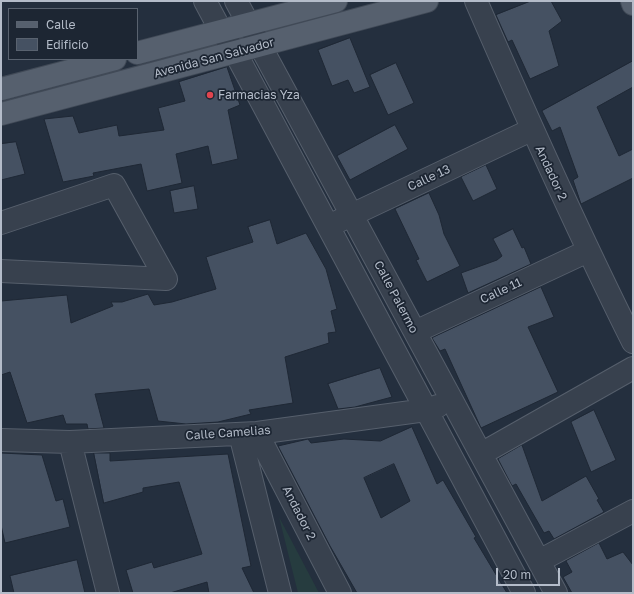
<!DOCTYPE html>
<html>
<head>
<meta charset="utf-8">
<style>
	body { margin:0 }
	#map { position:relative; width:634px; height:594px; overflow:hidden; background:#242f3e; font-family:"Golos Text",sans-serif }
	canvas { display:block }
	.frame { position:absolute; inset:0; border:2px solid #b4bcc9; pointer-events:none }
	.legend { position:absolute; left:8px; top:8px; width:130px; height:52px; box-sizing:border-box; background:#1d2633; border:1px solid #59626f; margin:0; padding:5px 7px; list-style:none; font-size:12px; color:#b4bcc9 }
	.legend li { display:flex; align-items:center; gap:8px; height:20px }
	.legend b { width:20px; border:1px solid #59626f }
	.scale { position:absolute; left:496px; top:568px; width:64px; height:18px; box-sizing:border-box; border:2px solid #b4bcc9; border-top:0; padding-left:5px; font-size:12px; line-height:14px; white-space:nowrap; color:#b4bcc9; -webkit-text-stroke:3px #1d2633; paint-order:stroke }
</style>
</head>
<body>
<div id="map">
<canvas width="634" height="594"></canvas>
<div class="frame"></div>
<ul class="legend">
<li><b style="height:5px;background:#56606e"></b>Calle</li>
<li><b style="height:11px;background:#455162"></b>Edificio</li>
</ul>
<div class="scale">20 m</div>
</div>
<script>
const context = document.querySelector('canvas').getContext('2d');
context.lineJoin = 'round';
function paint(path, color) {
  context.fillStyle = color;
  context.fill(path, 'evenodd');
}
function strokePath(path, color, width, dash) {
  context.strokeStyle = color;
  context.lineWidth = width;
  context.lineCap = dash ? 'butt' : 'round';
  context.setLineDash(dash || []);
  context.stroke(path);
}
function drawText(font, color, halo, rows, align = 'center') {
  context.font = font + ' "Golos Text",sans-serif';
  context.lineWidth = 3.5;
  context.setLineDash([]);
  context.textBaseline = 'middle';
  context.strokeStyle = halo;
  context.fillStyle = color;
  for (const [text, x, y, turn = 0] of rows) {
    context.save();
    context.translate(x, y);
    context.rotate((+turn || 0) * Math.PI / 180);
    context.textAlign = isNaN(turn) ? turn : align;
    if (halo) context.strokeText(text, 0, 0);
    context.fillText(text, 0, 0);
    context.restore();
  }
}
paint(new Path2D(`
	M279,517L319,593H298Z`), '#263c3f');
const building = new Path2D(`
	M531,1H551L562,21L549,31L559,66L530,79L512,40L508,42L496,15Z
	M350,38L370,87L354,93L348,80L332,86L318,50Z
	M633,61V87L597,107L619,156L633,149V178L581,204L573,180L578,177L560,127L552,131L542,111Z
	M396,63L414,103L388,115L370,75Z
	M227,67L240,105L228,110L238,159L212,165L208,146L176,154L182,183L147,191L141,164L93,173L94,176L63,182L44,119L73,116L79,133L117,125L119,136L164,130L158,108L185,101L179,82Z
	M395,125L408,149L350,180L337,156Z
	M16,142L25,174L1,180V144Z
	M486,165L497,189L473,201L461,177Z
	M194,186L198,209L174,213L170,191Z
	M429,193L439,215L444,234L460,266L427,282L416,260L419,259L395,209Z
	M270,220L277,244L306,233L326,269L337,309L331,311L336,332L328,333L329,343L285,357L293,403L249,410L251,414L218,422L186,424L158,421L149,389L95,394L104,428L88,429L87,424H66L63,415L27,423L10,372L1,375V301L67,295L71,323L113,306L111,302H122L148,294L154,305L172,302L216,289L206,257L253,242L248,227Z
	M513,229L522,248L524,247L531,264L468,293L461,273L497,260L502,256L493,239Z
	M541,287L554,317L528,327L558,392L481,428L445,349L440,351L432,338Z
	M380,368L392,397L355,407L338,409L328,384Z
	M594,410L616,460L591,472L571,422Z
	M412,427L437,484L443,480L476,537L474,538L507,593H357L330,546L278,446L308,439L311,443L344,439L380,441ZM394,464L410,501L381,518L364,478Z
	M522,445L542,501L586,476L599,499L597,500L604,512L554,539L549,531L544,533L516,484L512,486L498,459Z
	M1,453L42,455L56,501L63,499L70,527L5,543L1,525Z
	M94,453H110V461L228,454L251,566L242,568L254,593H209L207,582L170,593H133L126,570L152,562L154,568L202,554L179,482L143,488V492L104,503Z
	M599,543L607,559L623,552L633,565V593H572L563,577L572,572L566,561Z
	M77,560L85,593H14L10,576Z`);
paint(building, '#455162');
strokePath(building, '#1f2835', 1);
const minor = new Path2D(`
	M205,1L221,31L235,52L524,593
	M236,1L556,593
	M476,1C526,116 577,230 633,342
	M339,221L531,130
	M1,223L114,185L166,279
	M1,271L166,279
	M415,332L588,251
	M257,433L340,593
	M240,434L280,593
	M1,440L70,442L257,433L426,410L438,406
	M70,442L108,593
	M481,454L633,368
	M539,561L633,511`);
const major = new Path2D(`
	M632,1L633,4
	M137,53L336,1
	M1,89L115,59
	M1,114L427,1`);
strokePath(minor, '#565f6c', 24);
strokePath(major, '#414a57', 24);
strokePath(minor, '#38414e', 22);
strokePath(major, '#56606e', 22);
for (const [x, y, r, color] of [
	[210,95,4,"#e0444e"]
]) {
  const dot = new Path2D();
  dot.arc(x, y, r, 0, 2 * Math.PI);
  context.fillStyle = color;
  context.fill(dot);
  strokePath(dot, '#1d2633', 1.5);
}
drawText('12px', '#b4bcc9', '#1d2633', [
	["Avenida San Salvador",214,58,-15],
	["Andador 2",551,173,65],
	["Calle 13",429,178,-25],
	["Calle 11",501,291,-25],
	["Calle Palermo",396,297,62],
	["Calle Camelias",228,433,-4],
	["Andador 2",299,513,63]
]);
drawText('12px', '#b4bcc9', '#1d2633', [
	["Farmacias Yza",218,95]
], 'left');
</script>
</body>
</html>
